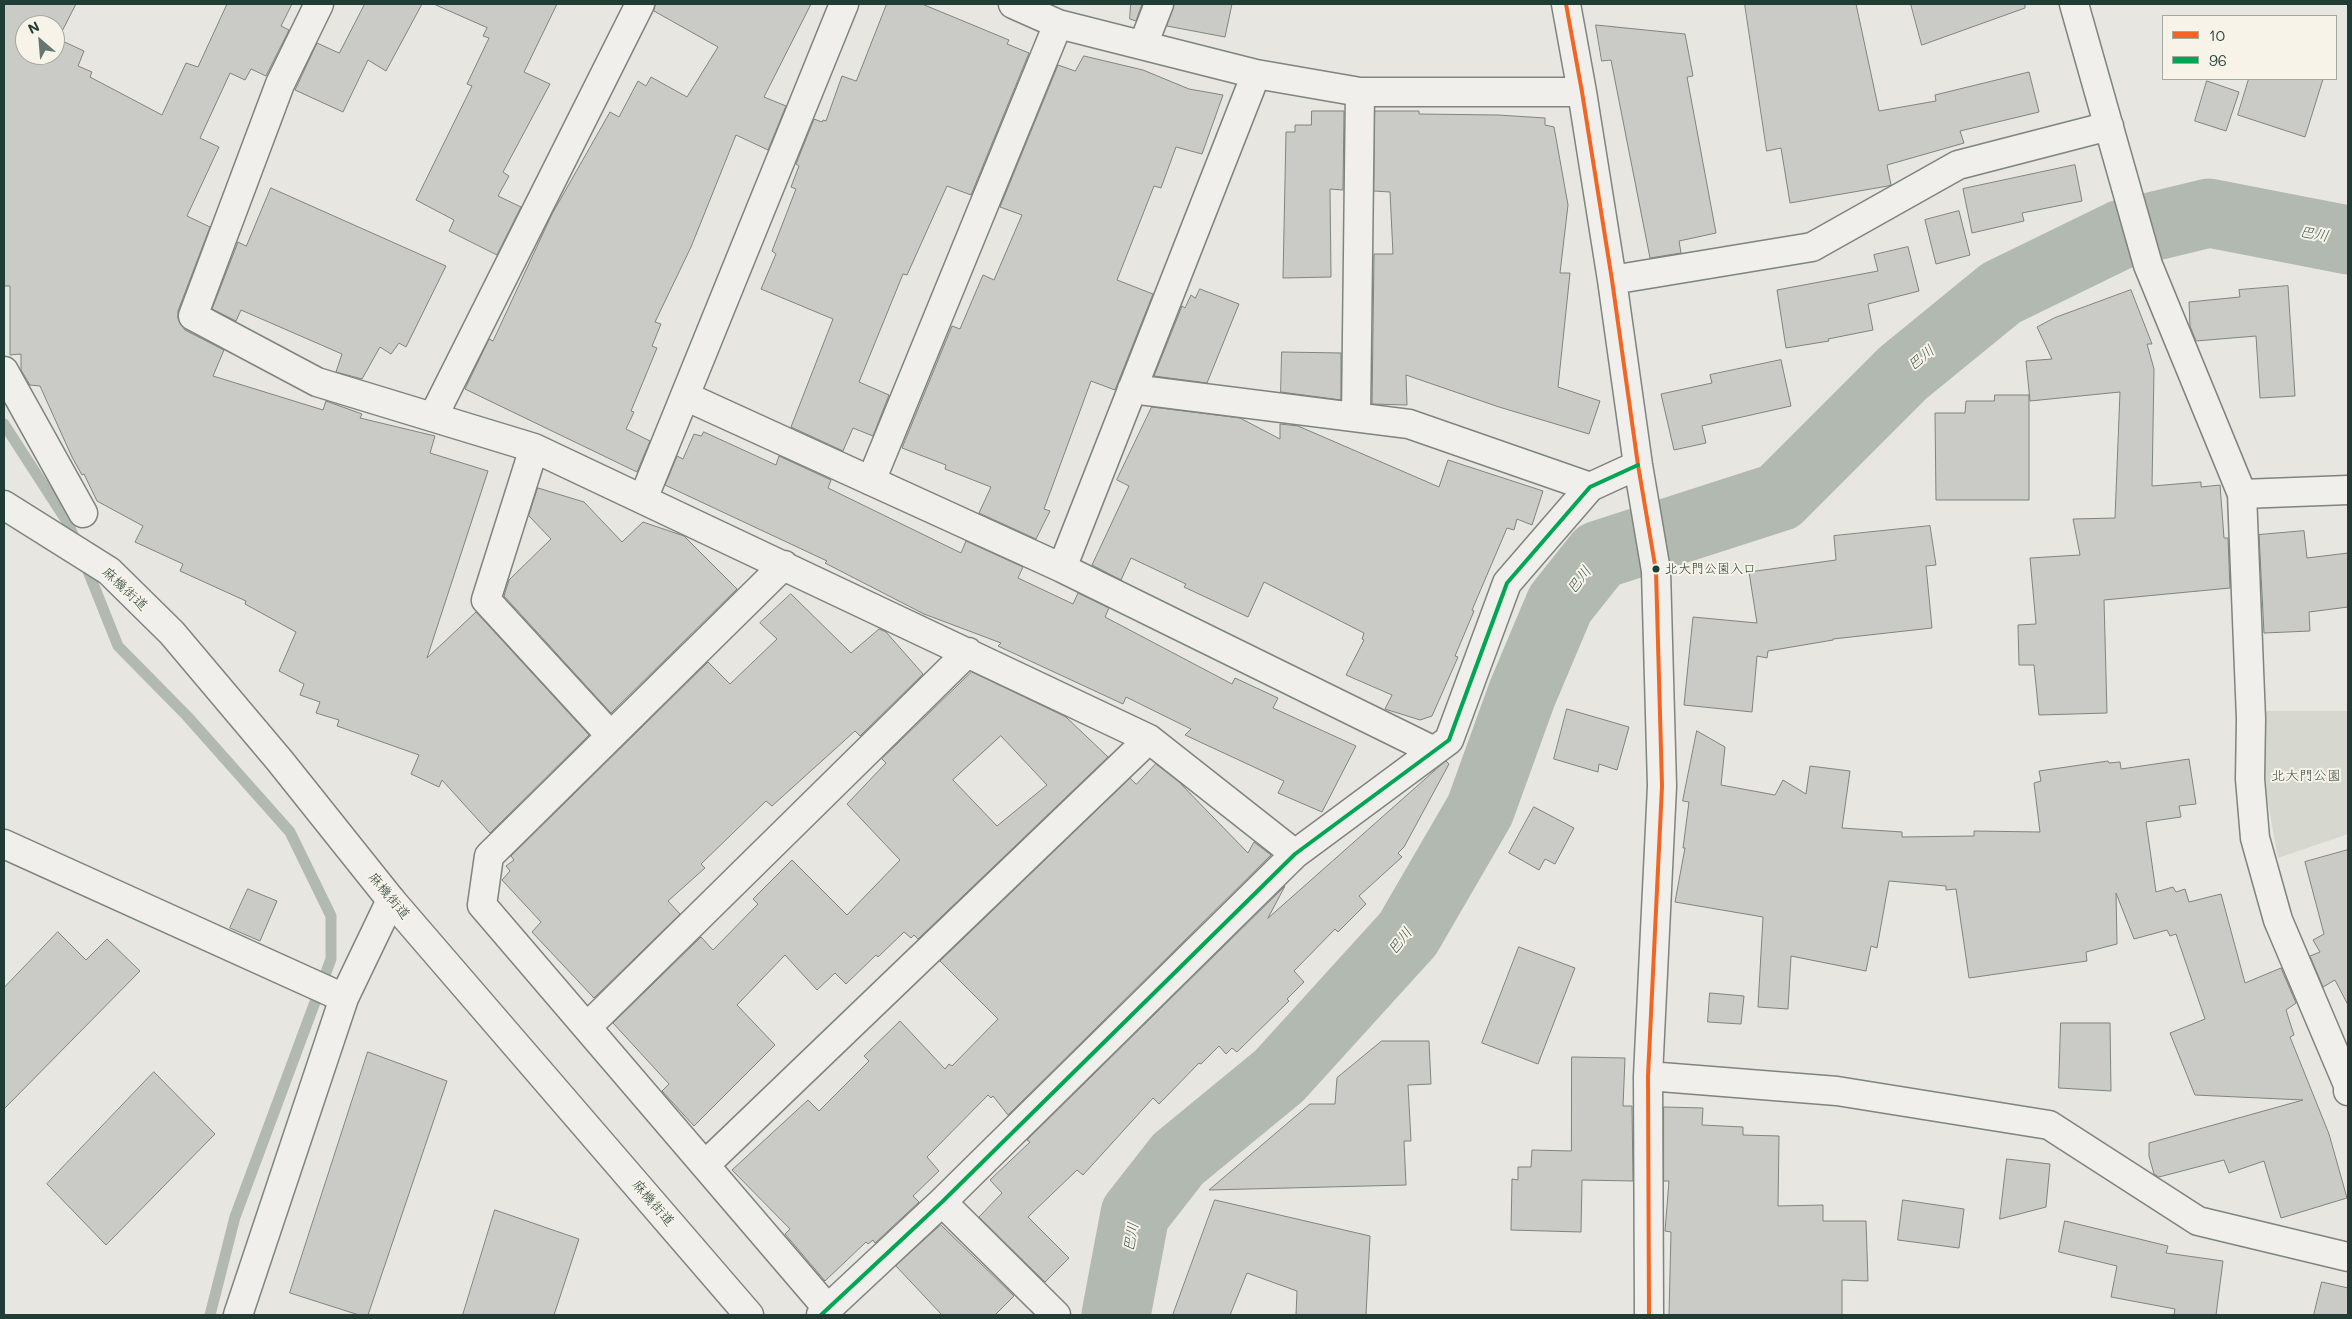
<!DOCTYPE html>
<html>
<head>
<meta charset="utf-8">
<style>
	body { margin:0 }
	#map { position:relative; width:2352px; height:1319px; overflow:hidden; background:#e7e6e0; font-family:Mali,sans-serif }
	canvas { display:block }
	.frame { position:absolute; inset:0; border:5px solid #1f3d34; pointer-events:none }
	.legend { position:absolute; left:2162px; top:15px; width:175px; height:65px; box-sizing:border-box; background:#f7f3e8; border:1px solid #a1aaa0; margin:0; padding:6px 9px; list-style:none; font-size:15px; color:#1f3d34 }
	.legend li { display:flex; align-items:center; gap:10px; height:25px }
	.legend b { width:25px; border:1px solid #a1aaa0 }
	.north { position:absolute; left:15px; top:15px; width:50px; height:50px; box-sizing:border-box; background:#f7f3e8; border:1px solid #a1aaa0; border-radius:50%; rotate:333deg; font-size:14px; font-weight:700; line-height:20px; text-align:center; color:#1f3d34 }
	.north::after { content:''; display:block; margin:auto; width:18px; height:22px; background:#657870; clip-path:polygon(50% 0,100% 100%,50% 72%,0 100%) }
</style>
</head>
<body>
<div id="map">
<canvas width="2352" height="1319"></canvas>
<div class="frame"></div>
<ul class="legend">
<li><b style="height:6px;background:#f26522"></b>10</li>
<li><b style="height:6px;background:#00a651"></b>96</li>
</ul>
<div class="north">N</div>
</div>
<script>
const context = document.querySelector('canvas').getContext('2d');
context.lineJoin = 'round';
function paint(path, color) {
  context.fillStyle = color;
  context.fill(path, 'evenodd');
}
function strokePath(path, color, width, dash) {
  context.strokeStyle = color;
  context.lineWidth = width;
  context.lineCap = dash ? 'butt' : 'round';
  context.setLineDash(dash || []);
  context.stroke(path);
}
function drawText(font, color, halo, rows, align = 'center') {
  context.font = font + ' Mali,"Klee One",sans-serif';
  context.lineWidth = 4;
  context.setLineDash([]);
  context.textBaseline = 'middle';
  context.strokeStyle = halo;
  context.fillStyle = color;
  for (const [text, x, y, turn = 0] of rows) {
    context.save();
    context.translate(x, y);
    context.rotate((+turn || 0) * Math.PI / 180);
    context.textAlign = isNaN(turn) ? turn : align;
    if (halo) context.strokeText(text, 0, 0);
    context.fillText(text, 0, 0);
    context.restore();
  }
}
paint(new Path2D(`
	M2264,711H2348V834L2278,858L2263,775Z`), '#d6d8cf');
strokePath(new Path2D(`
	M4,424L68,523L77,544
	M84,561L118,646L187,716L290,832L331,916V959L235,1217L210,1315`), '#b2b9b0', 11);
strokePath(new Path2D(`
	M1116,1315L1135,1214L1178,1159L1279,1076L1408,934L1480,810L1522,694L1560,604L1599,555L1779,497L1903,373L2001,293L2122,234L2209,213L2348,240`), '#b2b9b0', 69);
const building = new Path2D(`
	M4,4H76L58,39L84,51L78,66L92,72L90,77L162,115L186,63L198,67L227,4H292L281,26L289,30L266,76L251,69L245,80L230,73L200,138L219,147L187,216L210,227L178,311V318L185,330L224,350L213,376L323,410L326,401L362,414L360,418L435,436L430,453L488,471L427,658L476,612L589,735L490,833L442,780L439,787L411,774L419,755L337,726L339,720L316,713L320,702L300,695L304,684L279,671L296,632L245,604L246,601L180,571L183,564L135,542L143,526L97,501L84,474L82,475L72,457L40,386L30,385L21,370V354L10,355V286H4ZM25,25H55V55H25Z
	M365,4H422L386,71L368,60L343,112L295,90L317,43L339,53Z
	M434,4H557L524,72L550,84L503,172L509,176L498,196L521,207L497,255L449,231L454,220L416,200L472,86L467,84L489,38L483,36L487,28Z
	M656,4H811L764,97L786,106L768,150L736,135L691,247L655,322L661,324L652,346L657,348L631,411L634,412L626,429L650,441L637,472L465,389L489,339L493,341L552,214L610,112L619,117L638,81L646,86L651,77L687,97L718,47L654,11Z
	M887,4H922L1009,40L1007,44L1029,53L971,195L947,186L907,275L903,274L859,382L889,395L873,436L853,428L843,451L791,427L833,319L761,289L776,254L772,251L796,189L791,187L799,166L796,164L814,119L822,122L823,120L826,121L842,76L856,81Z
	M1131,4H1142L1136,21L1130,19Z
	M1174,4H1232L1225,37L1167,26Z
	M1745,4H1856L1879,111L1936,101L1935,95L2029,72L2039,112L1960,131L1964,143L1887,165L1891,185L1888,186L1790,203L1781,148L1767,151Z
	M1911,4H2025V8L1922,45Z
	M1596,25L1685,34L1693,76L1687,77L1716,233L1679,241L1681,253L1650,258L1611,60L1602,61Z
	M1084,56L1143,70L1189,89L1223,95L1202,154L1176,147L1161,188L1154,186L1117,280L1153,294L1115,390L1091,381L1044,509L1050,511L1036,539L979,513L991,487L945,469L946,465L902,448L952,326L960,329L983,275L994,280L1022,215L1000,207L1058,65L1075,71Z
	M2249,79H2323L2305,137L2238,115Z
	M2207,81L2239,92L2226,131L2195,121Z
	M1312,111H1344L1343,190L1330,189L1331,277L1283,278L1286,132H1295V125H1311Z
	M1375,111H1419V114L1498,115L1545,118V125L1554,127L1568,205L1560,273H1570L1558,387L1600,401L1589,434L1499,407L1406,375L1407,405L1372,404L1374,254H1393L1390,192L1374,191Z
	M2075,165L2082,201L2022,213L2024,221L1972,233L1963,189Z
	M271,188L446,266L406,347L399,343L391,354L380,347L362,379L336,372L342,354L241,310L236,321L212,309L238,242L246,246Z
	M1959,211L1970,255L1936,264L1925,220Z
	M1908,247L1919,291L1868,304L1873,330L1828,339L1829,341L1786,348L1777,290L1878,271L1874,255Z
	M2288,286L2295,396L2260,398L2256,336L2196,341L2190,326L2189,302L2240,297L2239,290Z
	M1200,289L1239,304L1207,383L1154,376L1182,306L1185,308L1191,295L1195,298Z
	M2131,290L2152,344H2147L2154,369L2152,486L2201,482V487L2220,485L2224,538H2228L2230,588L2104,600L2107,713L2039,715L2034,665H2019L2018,625L2036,624L2030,558L2080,555L2073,519L2115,518L2120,392L2030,401L2026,361L2052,359L2037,327L2054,318Z
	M1282,352L1341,353V400L1281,392Z
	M1781,360L1791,406L1702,426L1706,443L1674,450L1661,394L1712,383L1710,375Z
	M1995,395H2029V500H1936L1935,413H1965L1966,401H1994Z
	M1152,407L1240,418L1280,439V424L1298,426L1439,487L1448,460L1543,491L1532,525L1517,519L1514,530L1507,528L1472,610L1474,611L1455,656L1458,657L1432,716L1420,720L1385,709L1392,695L1346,675L1364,640L1362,639L1364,633L1264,582L1248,617L1184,587L1186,584L1131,558L1121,580L1092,565L1129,486L1117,480Z
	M704,432L776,465L779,456L831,480L828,488L961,553L966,541L1023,567L1018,578L1073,604L1078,593L1109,608L1105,617L1232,684L1235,678L1278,698L1273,708L1356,746L1322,812L1278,793L1284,781L1185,735L1191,729L1126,697L1123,704L998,646L1001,643L924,614L825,563L827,561L665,485L677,456L683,459L694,434L701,436Z
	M538,488L584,502L622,542L643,522L684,536L737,589L611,713L504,596L509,580L551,539L529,516Z
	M1930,526L1936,565L1926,566L1932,628L1833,639V640L1768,651L1767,658L1757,656L1752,712L1684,705L1693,617L1757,623L1749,572L1836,560L1834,536Z
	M2304,531L2307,558L2348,553V607L2309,612L2310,631L2264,633L2259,535Z
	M791,594L851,653L879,629L886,632L923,674L860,736L855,731L772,806L766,801L701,864L705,868L668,901L680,914L594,998L532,932L541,922L502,880L510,871L506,866L514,860L511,856L708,662L730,684L777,639L760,623Z
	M972,672L1066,717L1108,757L918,939L914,935L911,938L904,932L878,957L876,955L846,984L835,973L817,990L785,955L737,1005L775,1045L694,1126L662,1091L669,1084L613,1023L701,937L713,950L758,904L753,899L792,860L847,915L900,860L847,804L886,763L882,759ZM1001,736L1047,785L997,826L953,780Z
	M1567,709L1629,727L1617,770L1599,764L1598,772L1554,759Z
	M1697,731L1725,747L1721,785L1775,795L1783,780L1806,794L1810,766L1850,771L1842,828L1902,832V837L1974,836V831L2040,832L2034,783L2041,781L2039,771L2108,761L2109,763L2120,762L2121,769L2189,759L2196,804L2179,806L2181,817L2146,822L2156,892L2173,887L2176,892L2185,889L2189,902L2221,894L2245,983L2281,968L2296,1003L2286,1010L2294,1035L2290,1037L2329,1134L2347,1198L2281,1218L2264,1161L2229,1173L2224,1160L2159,1177L2154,1174L2149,1156V1143L2303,1100L2195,1095L2170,1033L2205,1019L2176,934L2170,936L2167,930L2134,939L2116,893L2117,944L2086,952L2087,961L1969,978L1956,889L1946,890V886L1889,881L1877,948L1871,946L1866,971L1791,956L1788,1009L1758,1007L1763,917L1675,902L1685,848H1683L1689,802L1683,801Z
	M1446,761L1449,764L1404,847L1398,853L1402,857L1359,896L1366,904L1338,932L1335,929L1294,971L1304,982L1287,999L1289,1001L1237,1052L1232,1048L1226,1054L1219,1046L1201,1064L1199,1063L1159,1104L1153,1098L1083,1175L1077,1170L1028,1217L1069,1258L1045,1282L979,1217L1002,1193L990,1180L1030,1142L1027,1140L1285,886L1268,918Z
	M1156,764L1178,781L1248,853L1254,842L1271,855L1008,1115L993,1096L991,1098L988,1095L927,1157L939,1171L913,1196L919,1202L875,1243L873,1240L868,1244L866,1242L825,1281L785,1234L790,1229L732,1170L808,1100L819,1111L869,1061L864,1056L900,1021L945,1069L949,1064L952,1066L998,1019L940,961L1130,778L1136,784Z
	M1534,807L1574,828L1555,864L1545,859L1539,870L1509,853Z
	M2348,850V1005L2335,980L2323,987L2310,956L2320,952L2313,940L2324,934L2305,862Z
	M248,889L277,901L260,941L230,928Z
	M58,932L86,960L107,939L140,971L4,1109V988Z
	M1519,947L1575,968L1538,1064L1482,1043Z
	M1710,993L1744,996L1741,1024L1708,1022Z
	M2061,1023H2110L2111,1091L2059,1088Z
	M1382,1041H1429L1431,1084L1408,1085L1411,1141H1404L1406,1185L1209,1190L1310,1104H1335L1337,1078Z
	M368,1052L447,1081L368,1315H359L290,1293Z
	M1572,1057L1625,1058L1623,1106H1632L1633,1181L1582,1180L1581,1232L1511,1230L1512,1179L1518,1180V1167H1531L1532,1150L1571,1151Z
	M154,1072L215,1134L106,1245L47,1184Z
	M1664,1107L1703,1108L1702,1125L1743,1127V1135L1779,1136L1778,1206L1823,1205V1221H1866L1868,1281L1842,1280V1315H1669L1671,1232L1665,1231L1669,1181H1664Z
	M2007,1159L2050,1164L2046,1207L2000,1219Z
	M1215,1200L1370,1236L1366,1315H1296L1297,1291L1247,1273L1230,1315H1173Z
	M1903,1200L1964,1209L1959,1248L1898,1240Z
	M495,1210L579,1239L554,1315H463Z
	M2065,1221L2168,1246L2166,1253L2223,1261L2216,1315H2174L2175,1309L2111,1297L2117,1266L2059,1252Z
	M941,1225L1014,1296L995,1315H942L896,1266Z
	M2322,1282L2348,1288V1315H2314Z`);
paint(building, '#cacbc6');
strokePath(building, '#7e847f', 1);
const minor = new Path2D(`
	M319,4L280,84L193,316L317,382L534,448L1149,739L1295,854
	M1013,4L1058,24L1256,74L1360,92H1582
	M1566,4L1582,92L1612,280L1638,465L1656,571L1662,786L1648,1076L1649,1315
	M2074,4L2148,265L2242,494L2251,719L2250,779L2255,838L2278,920L2348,1085V1091
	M1143,45L1159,4
	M1612,280L1812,247L1958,165L2109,126
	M4,371L83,513
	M1132,389L1409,424L1590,487
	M685,396L1062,568L1434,751
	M433,417L640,4
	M1356,417L1360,92
	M534,448L486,600L611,736
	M871,481L1058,24
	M2242,494L2348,490
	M643,499L844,4
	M784,565L489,856L482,905L828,1309
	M1062,568L1256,74
	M4,844L344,998
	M587,1027L968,652
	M1648,1076L1837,1091L2049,1125L2198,1221L2348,1257
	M705,1165L1149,739
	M942,1202L1056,1315
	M238,1315L344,998L391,900
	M821,1315L942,1202L1295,854L1449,740L1507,583L1590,487L1638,465`);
const primary = new Path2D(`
	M4,505L109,571L172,633L280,761L391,900L749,1315`);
strokePath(minor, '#7e847f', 31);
strokePath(primary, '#7e847f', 31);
strokePath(minor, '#f0efeb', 28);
strokePath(primary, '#f0efeb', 28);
strokePath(new Path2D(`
	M1566,4L1582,92L1612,280L1638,465L1656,571L1662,786L1648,1076L1649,1315`), '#f26522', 4);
strokePath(new Path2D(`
	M821,1315L942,1202L1295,854L1449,740L1507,583L1590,487L1638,465`), '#00a651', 4);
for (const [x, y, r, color] of [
	[1656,569,4.5,"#1f3d34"]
]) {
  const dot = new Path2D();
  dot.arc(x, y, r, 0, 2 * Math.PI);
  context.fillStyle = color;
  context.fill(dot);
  strokePath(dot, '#f7f3e8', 2);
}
drawText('13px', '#1f3d34', '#f7f3e8', [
	["北大門公園入口",1665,569]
], 'left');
drawText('14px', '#1f3d34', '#f7f3e8', [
	["麻機街道",125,589,43],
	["麻機街道",389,896,50],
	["麻機街道",653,1203,49]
]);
drawText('14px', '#415a50', '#f7f3e8', [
	["北大門公園",2306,776]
]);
drawText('italic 15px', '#445c53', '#f7f3e8', [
	["巴川",2314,234,11],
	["巴川",1921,358,-39],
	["巴川",1579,580,-52],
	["巴川",1400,941,-51],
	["巴川",1131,1237,-79]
]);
</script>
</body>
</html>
